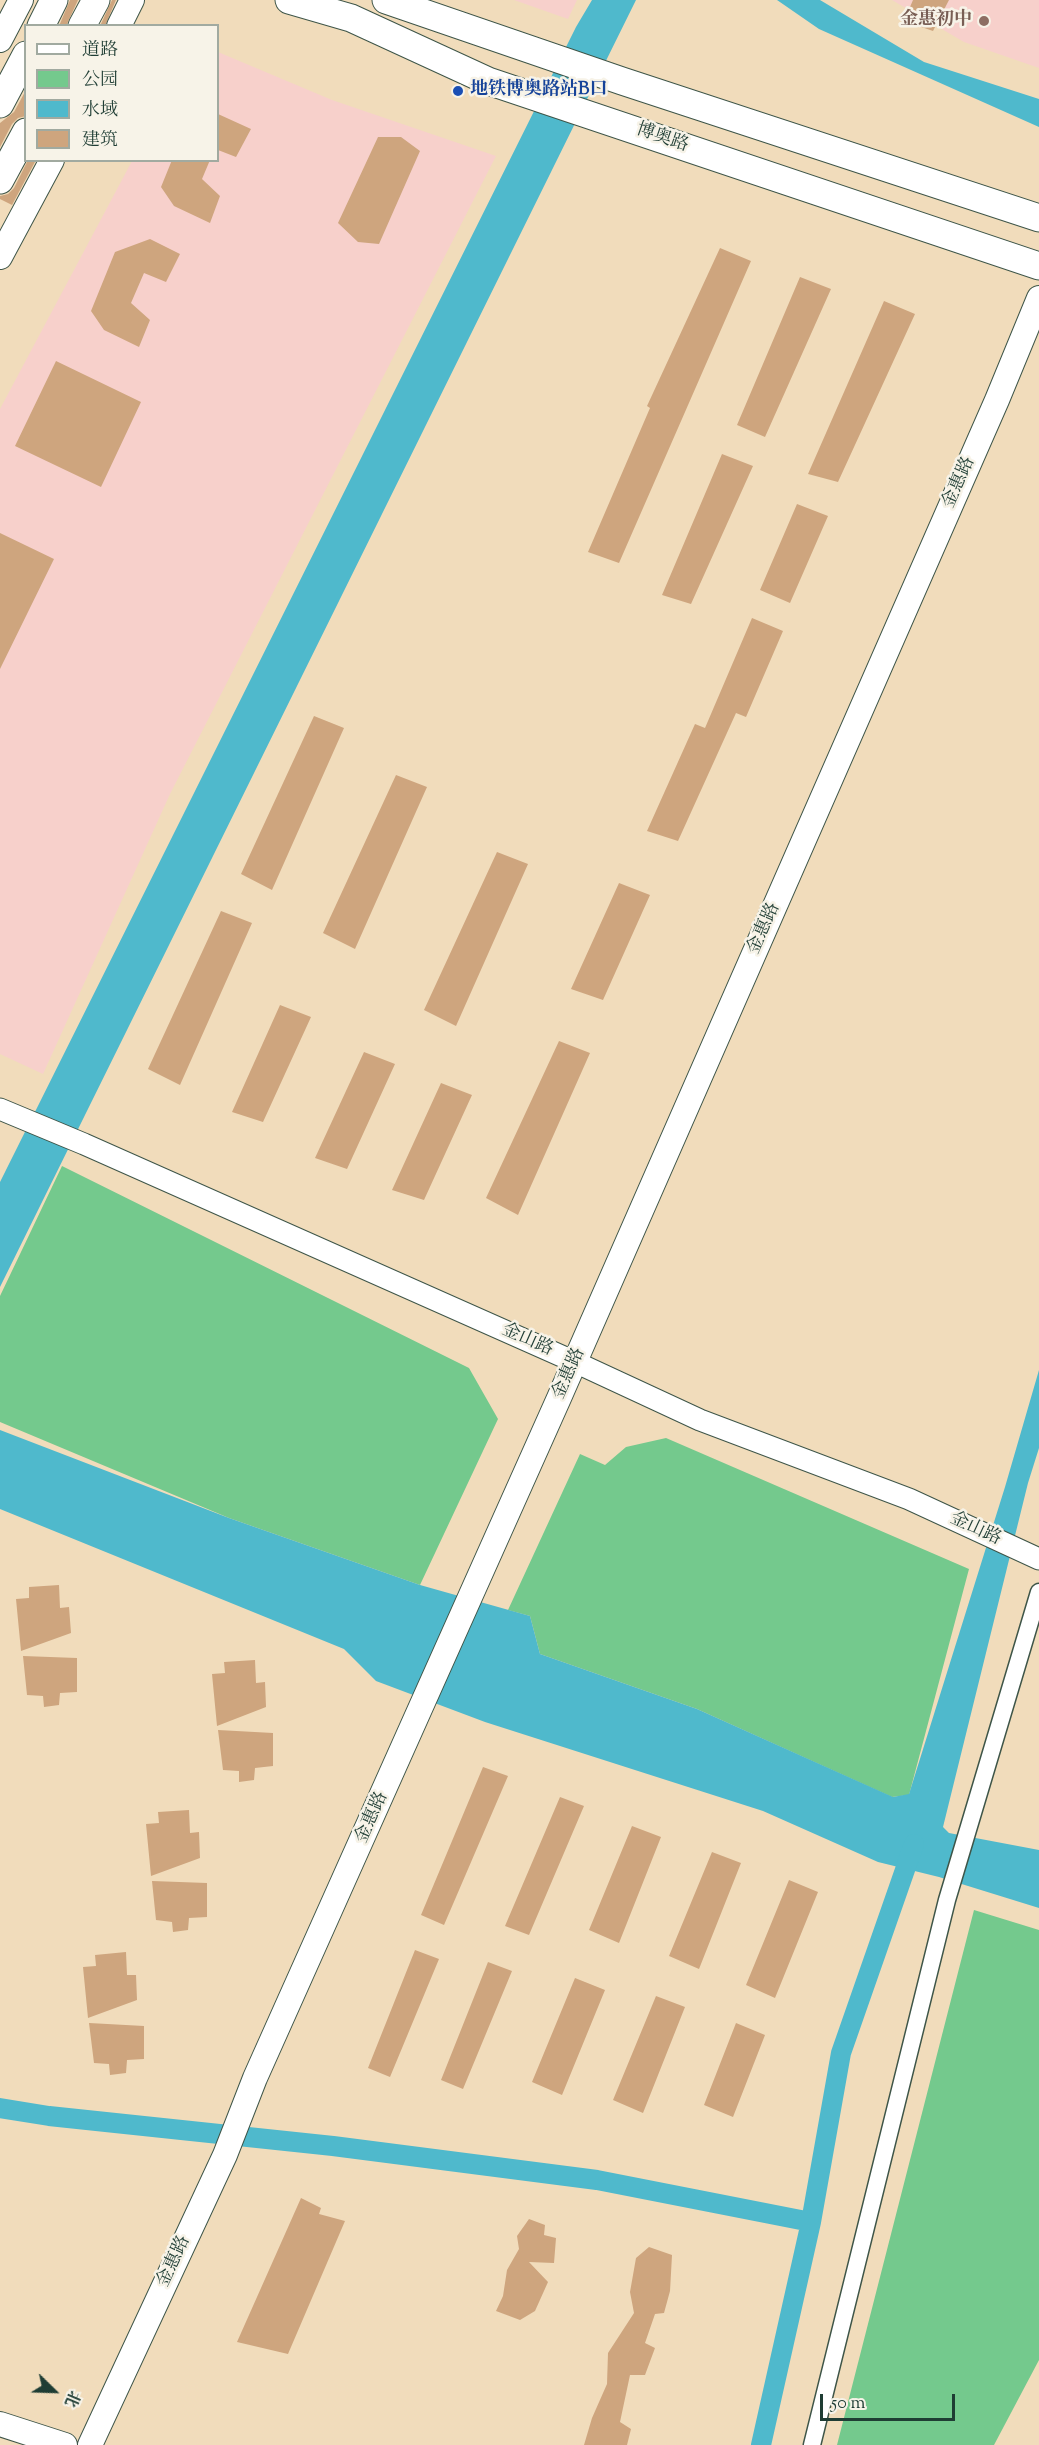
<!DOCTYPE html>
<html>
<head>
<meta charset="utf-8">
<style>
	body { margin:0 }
	#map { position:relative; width:1039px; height:2445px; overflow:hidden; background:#f1dcbb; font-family:"Sorts Mill Goudy","Noto Serif SC",serif }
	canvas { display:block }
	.legend { position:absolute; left:24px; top:24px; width:195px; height:138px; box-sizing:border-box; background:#f7f3e8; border:2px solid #a1aaa0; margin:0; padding:8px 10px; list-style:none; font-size:18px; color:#1f3d34 }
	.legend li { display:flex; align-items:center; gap:12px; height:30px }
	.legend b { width:30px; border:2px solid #a1aaa0 }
	.north { position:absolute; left:24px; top:2361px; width:60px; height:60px; -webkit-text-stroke:4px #f7f3e8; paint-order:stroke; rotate:113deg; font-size:16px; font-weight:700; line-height:24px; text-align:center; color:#1f3d34 }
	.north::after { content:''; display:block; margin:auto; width:21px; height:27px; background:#1f3d34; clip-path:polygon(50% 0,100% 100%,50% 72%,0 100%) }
	.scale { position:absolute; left:820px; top:2394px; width:135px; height:27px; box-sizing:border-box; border:3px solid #1f3d34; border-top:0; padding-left:8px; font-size:18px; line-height:21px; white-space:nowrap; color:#1f3d34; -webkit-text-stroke:4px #f7f3e8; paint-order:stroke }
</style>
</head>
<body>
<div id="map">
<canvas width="1039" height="2445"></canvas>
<ul class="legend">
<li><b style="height:8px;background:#fff"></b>道路</li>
<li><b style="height:16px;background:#74c98d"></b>公园</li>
<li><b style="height:16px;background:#4fb9cc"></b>水域</li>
<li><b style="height:16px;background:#cea57e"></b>建筑</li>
</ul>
<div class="north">北</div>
<div class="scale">50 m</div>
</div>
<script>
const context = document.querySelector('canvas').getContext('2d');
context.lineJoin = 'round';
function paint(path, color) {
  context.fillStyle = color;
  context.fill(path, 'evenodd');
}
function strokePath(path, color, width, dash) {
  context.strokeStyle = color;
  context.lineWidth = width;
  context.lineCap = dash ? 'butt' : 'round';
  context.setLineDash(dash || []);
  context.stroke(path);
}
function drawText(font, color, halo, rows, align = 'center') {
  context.font = font + ' "Sorts Mill Goudy","Noto Serif SC",serif';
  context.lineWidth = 5;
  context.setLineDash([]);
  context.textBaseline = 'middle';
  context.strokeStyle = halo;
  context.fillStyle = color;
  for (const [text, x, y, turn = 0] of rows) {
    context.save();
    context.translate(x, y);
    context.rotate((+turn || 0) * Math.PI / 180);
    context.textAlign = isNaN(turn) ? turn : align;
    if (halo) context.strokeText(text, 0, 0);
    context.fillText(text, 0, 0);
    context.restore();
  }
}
paint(new Path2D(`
	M514,0H577L568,19Z
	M892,0H1039V68L964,42Z
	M218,52L332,100L496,156L170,794L43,1074L0,1054V409L132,161L218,160Z`), '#f7d0cb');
paint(new Path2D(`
	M62,1166L469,1368L498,1419L420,1585L229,1518L0,1422V1296Z
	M666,1438L969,1569L909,1795L892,1797L697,1709L540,1654L530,1616L508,1610L580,1454L605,1465L626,1447Z
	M974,1910L1039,1930V2360L994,2445H837Z`), '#74c98d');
paint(new Path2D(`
	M592,0H636L0,1287V1182L576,27Z
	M777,0H820L924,62L1039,99V127L819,29Z
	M1039,1370V1448L1028,1483L943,1827L949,1833L1039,1850V1908L939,1877L878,1862L763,1811L485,1722L376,1681L344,1649L0,1509V1430L229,1518L420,1585L530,1616L540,1654L697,1709L893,1797L909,1794L1005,1487Z`), '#4fb9cc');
strokePath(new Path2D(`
	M0,2108L49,2116L333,2146L597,2180L811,2222
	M761,2445L811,2222L841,2053L914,1844`), '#4fb9cc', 20);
paint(new Path2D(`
	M70,0H78L66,26H59Z
	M112,0H116L105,26H100Z
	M913,0H949L933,31L904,21Z
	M26,90V116L18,118L12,124L0,147V123L14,112Z
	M218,114L251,129L236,157L218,150Z
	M378,137H401L420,151L379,244L358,242L338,223Z
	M28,160H36L12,205L0,199V196L8,194L14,188Z
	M172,160H210L202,179L220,196L210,223L174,206L161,187Z
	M150,239L180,254L166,282L144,273L131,303L150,320L139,347L104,330L91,311L115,252Z
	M720,248L751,261L619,563L588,552L650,408L647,406Z
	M800,277L831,289L765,437L737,425Z
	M884,301L915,314L838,482L808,474Z
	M56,361L141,402L101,487L15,446Z
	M722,454L753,466L691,604L662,595Z
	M797,504L828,516L790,603L760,590Z
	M0,533L54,559L0,669Z
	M752,618L783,631L746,717L736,713L678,841L647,831L695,724L705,728Z
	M314,716L344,728L272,890L241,874Z
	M396,775L427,787L355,949L323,933Z
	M497,852L528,864L456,1026L424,1010Z
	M619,883L650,895L603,1000L571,989Z
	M221,911L252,923L180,1085L148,1069Z
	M280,1005L311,1017L263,1122L232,1112Z
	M559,1041L590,1053L518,1215L486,1198Z
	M364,1052L395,1064L347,1169L315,1158Z
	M441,1083L472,1095L424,1200L392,1190Z
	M59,1585L60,1608L69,1607L71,1633L21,1651L16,1599L29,1598V1587Z
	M23,1656L77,1658V1692L60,1693L59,1705L44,1707L43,1696L27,1695Z
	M255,1660L256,1683L265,1682L266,1707L217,1726L212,1674L225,1673L224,1662Z
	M218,1730L273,1733V1766L255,1768L254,1780L239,1782V1771L223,1770Z
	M483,1767L508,1776L444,1925L421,1915Z
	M560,1797L584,1806L529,1935L505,1926Z
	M189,1810L190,1833L199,1832L200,1858L151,1876L146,1824L159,1823L158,1812Z
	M632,1826L661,1837L619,1943L589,1930Z
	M712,1852L741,1863L699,1969L669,1956Z
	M789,1880L818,1892L775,1998L746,1985Z
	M152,1881L207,1883V1917L189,1918L188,1930L173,1932L172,1922L156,1920Z
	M415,1950L439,1959L390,2077L368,2068Z
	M126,1952L127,1975H136L137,2000L88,2018L83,1967L96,1966L95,1955Z
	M488,1962L512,1971L463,2089L441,2080Z
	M575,1978L605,1990L562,2095L532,2082Z
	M656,1996L685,2007L643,2113L613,2100Z
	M89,2023L144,2026V2059L127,2060L126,2073L110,2075L109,2064L94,2063Z
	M736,2023L765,2035L733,2117L704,2105Z
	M301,2198L321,2208L319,2214L345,2221L288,2354L237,2342Z
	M529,2219L545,2225L544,2235L556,2238L554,2263L529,2262L548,2282L535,2311L520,2320L496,2311L503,2296L507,2270L519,2249L517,2236Z
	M649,2247L672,2255L670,2291L664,2313L655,2314L645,2343L655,2348L645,2375H630L620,2422L631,2429L627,2445H584L592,2418L607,2384L608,2353L634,2313L630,2292L636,2258Z`), '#cea57e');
const minor = new Path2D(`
	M812,2445L947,1900L1039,1592`);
const tertiary = new Path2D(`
	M0,1109L84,1144L575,1362L700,1420L909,1499L1039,1559`);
const secondary = new Path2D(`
	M119,26L132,0
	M0,40L21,0
	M0,257L52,160
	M0,2424L65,2445
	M90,2445L225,2155L255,2078L559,1398L997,400L1039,298`);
const primary = new Path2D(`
	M289,0L351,18L488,81L1039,266
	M386,0L622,81L1039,218
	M41,26L54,0
	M82,26L96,0
	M0,104L26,55
	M0,180L26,132`);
strokePath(minor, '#3e5548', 19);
strokePath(tertiary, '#3e5548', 23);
strokePath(secondary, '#3e5548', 26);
strokePath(primary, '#3e5548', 29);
strokePath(minor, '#fff', 16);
strokePath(tertiary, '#fff', 21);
strokePath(secondary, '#fff', 24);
strokePath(primary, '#fff', 27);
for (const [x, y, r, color] of [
	[984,21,6,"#8d6e63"],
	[458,91,6,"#1a4fb4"]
]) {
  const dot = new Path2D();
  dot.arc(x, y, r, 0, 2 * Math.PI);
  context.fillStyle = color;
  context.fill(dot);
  strokePath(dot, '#f7f3e8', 2);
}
drawText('bold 18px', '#785e54', '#f7f3e8', [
	["金惠初中",972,21]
], 'right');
drawText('bold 18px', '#164399', '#f7f3e8', [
	["地铁博奥路站B口",470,91]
], 'left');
drawText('18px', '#1f3d34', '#f7f3e8', [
	["博奥路",662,139,19],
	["金惠路",960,483,-66],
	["金惠路",765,929,-66],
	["金山路",527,1341,24],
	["金惠路",570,1374,-66],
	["金山路",975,1530,25],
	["金惠路",373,1818,-66],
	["金惠路",175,2262,-65]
]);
</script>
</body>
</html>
